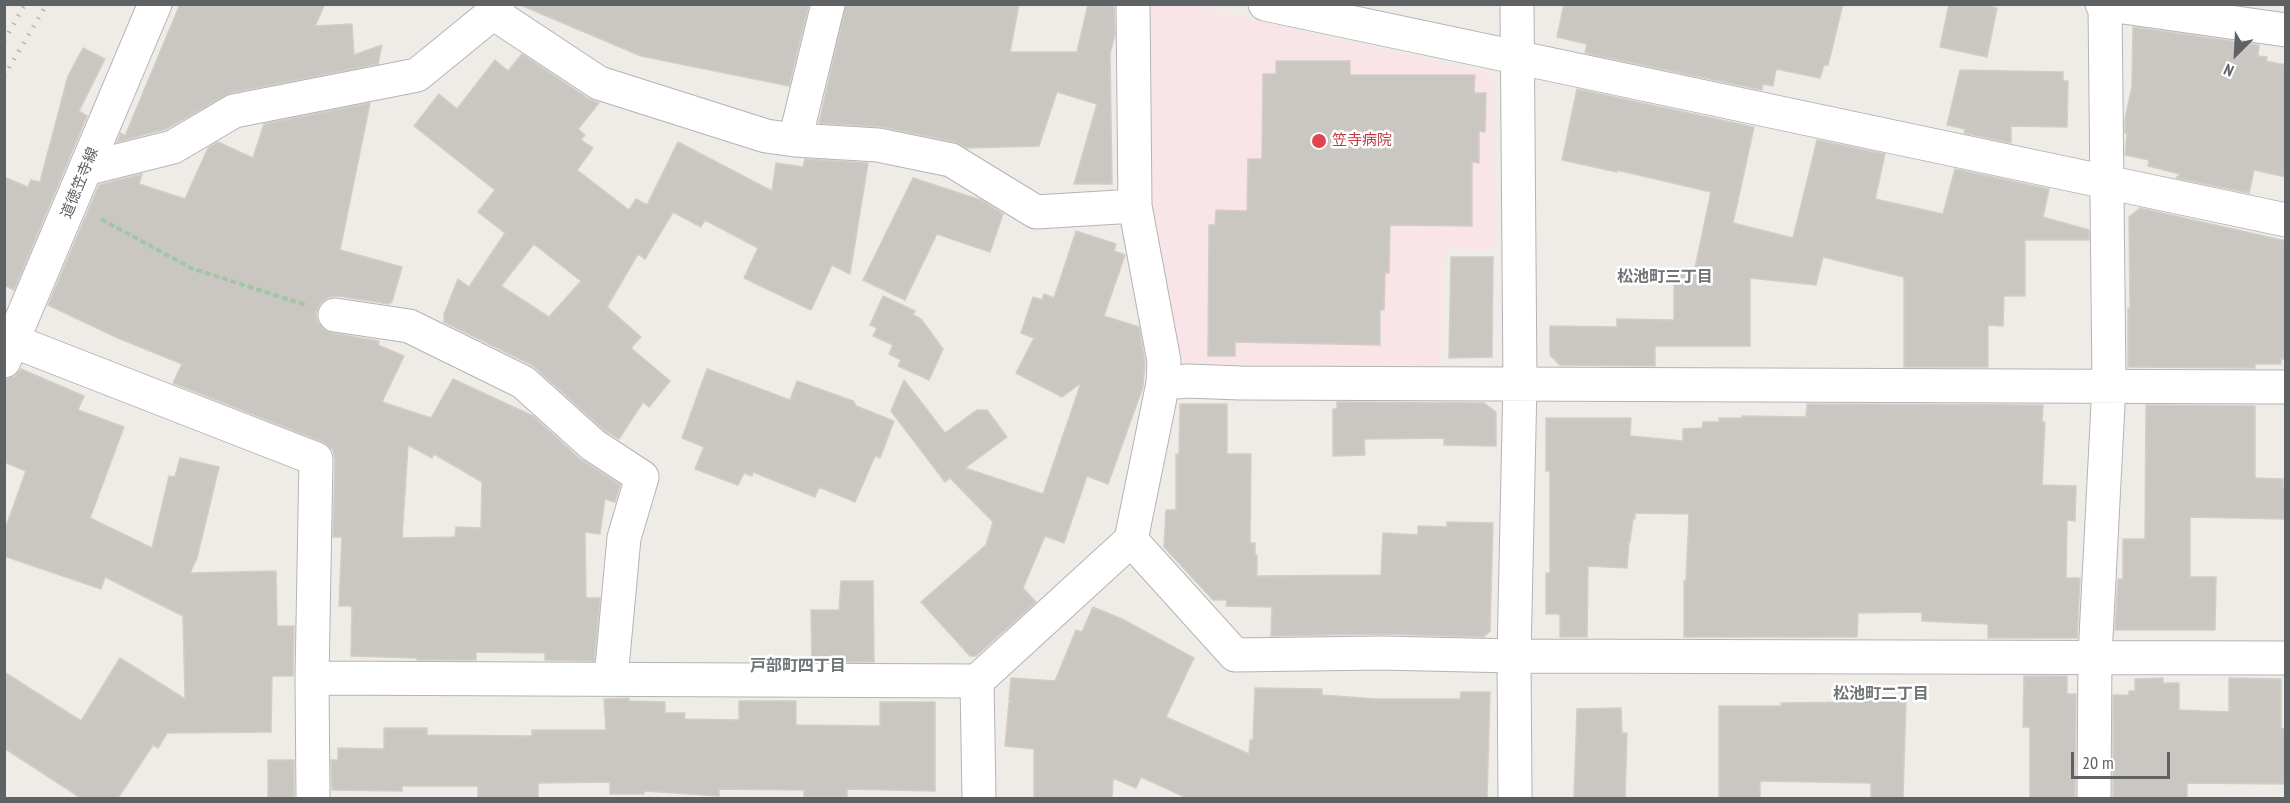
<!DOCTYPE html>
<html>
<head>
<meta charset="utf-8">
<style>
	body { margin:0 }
	#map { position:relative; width:2290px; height:803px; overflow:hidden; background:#efece7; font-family:"PT Sans Narrow",sans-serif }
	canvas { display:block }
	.frame { position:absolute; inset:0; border:6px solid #5e6265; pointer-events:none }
	.north { position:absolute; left:2206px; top:24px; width:60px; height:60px; -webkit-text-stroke:4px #fff; paint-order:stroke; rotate:204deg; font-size:16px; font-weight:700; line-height:24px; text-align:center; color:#5e6265 }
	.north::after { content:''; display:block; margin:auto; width:21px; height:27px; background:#5e6265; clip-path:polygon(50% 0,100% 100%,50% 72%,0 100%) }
	.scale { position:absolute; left:2071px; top:752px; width:99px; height:27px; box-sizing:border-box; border:3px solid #5e6265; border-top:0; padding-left:8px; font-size:18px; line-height:21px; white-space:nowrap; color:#5e6265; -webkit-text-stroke:4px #fff; paint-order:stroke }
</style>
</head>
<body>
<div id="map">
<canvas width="2290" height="803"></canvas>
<div class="frame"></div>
<div class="north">N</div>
<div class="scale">20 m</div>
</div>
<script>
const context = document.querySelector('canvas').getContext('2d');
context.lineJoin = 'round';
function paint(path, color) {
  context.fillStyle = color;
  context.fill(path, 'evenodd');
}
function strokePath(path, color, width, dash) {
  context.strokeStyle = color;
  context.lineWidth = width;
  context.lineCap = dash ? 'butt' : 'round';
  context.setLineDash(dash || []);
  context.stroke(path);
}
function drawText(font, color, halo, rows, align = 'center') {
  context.font = font + ' "PT Sans Narrow","Noto Sans JP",sans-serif';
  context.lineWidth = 5;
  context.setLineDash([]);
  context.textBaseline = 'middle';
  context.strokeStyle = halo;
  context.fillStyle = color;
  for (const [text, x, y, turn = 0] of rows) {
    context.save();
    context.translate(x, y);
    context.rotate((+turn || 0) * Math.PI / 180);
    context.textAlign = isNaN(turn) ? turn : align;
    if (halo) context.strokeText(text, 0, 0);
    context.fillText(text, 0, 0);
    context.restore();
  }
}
paint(new Path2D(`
	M1147,5H1187L1486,72L1493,80L1494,250L1445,248L1440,369L1189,366L1180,358L1146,201Z`), '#f9e5e7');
const building = new Path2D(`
	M180,4H325L315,26L352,24L354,55L382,45L378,64L230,93L166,129L117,142L121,133L125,136Z
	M518,4H809L789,86L641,56Z
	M846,4H1019L1010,52H1077L1088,4H1114L1115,35L1110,53L1112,184H1074L1097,104L1057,92L1039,146L967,148L955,142L882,127L819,123Z
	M1564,4H1843L1828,65H1824L1820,78L1776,69L1773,86L1763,84L1762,90L1585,53L1587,44L1557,37Z
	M1949,4H1981L1997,8L1987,57L1940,47Z
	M2133,27L2259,45L2258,56L2267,57L2266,61L2286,65V177L2254,170L2249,193L2176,178L2180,174L2148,166L2149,160L2125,155L2127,133H2125V119L2132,86Z
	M83,48L105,59L79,111L87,116L14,290L4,285V177L28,187L31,180L40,182L68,76Z
	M522,54L589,99L599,103L578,129L585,135L581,140L593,148L577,170L629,210L636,199L647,205L678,142L772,191L776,163L803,167L805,159L868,163L850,274L832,265L811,310L744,278L758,248L705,220L701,227L673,212L645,259L638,254L607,307L641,337L631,348L670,381L649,407L643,402L619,439L604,430L532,365L444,322V314L458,279L469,287L505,233L478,212L495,190L414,126L439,94L457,109L495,60L508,71ZM534,244L581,281L549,317L501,286Z
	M1276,61H1350V75H1475L1474,93H1486L1485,132L1479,131V163L1472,162V226L1390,225L1389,273H1385L1384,310H1380V345L1235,342V356H1208L1209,225H1215L1216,210L1247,211L1248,159H1262L1263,74H1276Z
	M1960,70L2063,72V81H2068L2067,127L2011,126V143L1964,133L1965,129L1947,125Z
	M1577,89L1754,127L1733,223L1793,238L1817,140L1885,154L1875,199L1943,214L1955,169L2049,189L2043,217L2089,230V240H2025V296H2004L2003,326L1988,325V367H1904V277L1823,257L1816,285L1750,278V346H1655V366L1560,365L1550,355V326L1617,327V319L1674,320V268H1695L1711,192L1617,170V172L1562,160Z
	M370,103L340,250L402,267L392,302L389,304L338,296L329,297L320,304L316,313L317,321L323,329L332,333L379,341L378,345L404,356L382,402L431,418L453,379L533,416L580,459L620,485L615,502L605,499L600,534L585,532L586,598H600L594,661L545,660V653L476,652V660H417V658L351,656L352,606H339L342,537H333L335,459L333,450L323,442L173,383L182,364L118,338L48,305L99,185L142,174L139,184L185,199L208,148L218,142L253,158L264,124ZM408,445L432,458L434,454L482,482L481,528L456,527L455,537L402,538Z
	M913,178L981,200L1003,214L990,252L937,234L905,300L863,280Z
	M2140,208L2286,241V359H2281V364H2255V368L2128,367V308H2130L2129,217Z
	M1076,231L1116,244L1114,251L1125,255L1104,316L1139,327L1145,362L1143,387L1108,484L1087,476L1064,543L1045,536L1023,588L1036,602L976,656H970L921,602L986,545L993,522L950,478L945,482L891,411L904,380L945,433L977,410H987L1007,437L965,468L1043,494L1081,383L1062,397L1016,373L1034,338L1021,333L1033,297L1042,300L1044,294L1054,298Z
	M1451,257H1493L1492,357L1449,358Z
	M883,296L915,311L913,315L921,319L943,349L929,380L898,366L901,360L889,354L893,345L873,336L877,328L870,325Z
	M21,369L84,396L78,410L124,427L90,518L152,548L169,476L175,477L180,458L219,467L197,558L190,573L276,571L277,626H294L293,676H272L271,732L167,733L158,748L153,745L118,798H81L4,748V672L81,721L120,658L185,699L183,616L105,577L101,589L4,556V532L26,471L4,462V379L15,376Z
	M707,369L790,400L797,381L853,401L856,406L894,421L880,458L875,456L855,502L819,487L815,497L753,472L752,476L744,473L738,485L695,469L704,447L682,438Z
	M1337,402L1484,403L1496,412V446L1444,445V438L1364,439L1365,455L1333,456V409H1337Z
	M1180,404H1227V454H1251L1250,543H1255V555H1257V576L1381,575L1383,533L1418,535V526L1447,527V522L1493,523L1490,631L1484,637L1381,634L1271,636L1272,607L1226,606L1227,600H1213L1164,547L1166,510H1176V454H1179Z
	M1807,404L2043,405L2042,422H2045L2042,485L2076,486L2075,521L2067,520L2066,578H2080L2077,638H1988V624L1922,621V612L1858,613L1857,637H1684V581H1686L1689,514L1635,513V519H1633L1630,542H1629L1627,568L1588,566L1587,637H1560V614H1546V573H1550V471H1546V418H1631L1630,436L1683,441V429L1702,428L1703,422H1719V418H1742V416L1806,417Z
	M2146,405L2255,406V478L2283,479V487H2286V519L2190,517V577H2216L2215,630H2115L2118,579H2123V539H2145Z
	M841,581H873L874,662H812L811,610H839Z
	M1093,607L1122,619L1194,658L1166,717L1249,754L1250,740H1253L1255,688L1322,689V695L1376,699H1460L1461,692H1490L1487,798H1187L1141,777L1136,788L1113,778L1112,798H1034V749L1005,746L1009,702H1011L1009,700L1011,678L1055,681L1076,630L1082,632Z
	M2024,676H2067V694H2076L2075,798H2030V727H2023Z
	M2163,678V683H2179V710L2229,712V678L2281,679V728L2286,729V784L2187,783V798H2113V695H2129V691H2135V679Z
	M629,698V701L665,702V713H685L684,719L739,720V701H796V725L880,726V702H935V791L847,789V797H804V790L719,789V796L644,791V794H610V782L538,783V798H478V786H402V791L332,790L331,760H338V748L384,749V728H427V735L532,736V730H606L604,699Z
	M1906,699L1903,798H1871V783L1760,781V798H1719V706H1781V703L1863,702V700Z
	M1621,708L1622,733H1627L1625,798H1574L1577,709Z
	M268,760H294V798H268Z`);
paint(building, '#cac7c3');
strokePath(building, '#d3cdc6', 1.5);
const minor = new Path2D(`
	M1265,4L2286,220
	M2102,4L2286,30
	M493,13L599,83L766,136L795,140L878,145L951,160L1036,212L1135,206
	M795,140L828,4
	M85,169L173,147L234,111L417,75L493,13L498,4
	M335,315L409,326L523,382L593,445L642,477L624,538L611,678
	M13,341L316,459L312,678L313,798
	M4,361L155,4
	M1163,383L1188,381L1240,383L2286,387
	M1131,540L1235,655L1381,653L1514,656L2286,658
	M312,678L977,681
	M979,798L977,681L1131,540L1163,383L1164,361L1135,206L1133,4
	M1515,798L1514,656L1520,383L1517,4
	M2094,798L2095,656L2109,385L2105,4`);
strokePath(minor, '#b2b4b7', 35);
strokePath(new Path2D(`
	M101,219L191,268L306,305`), '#a2c5a6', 4, [6, 3]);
strokePath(minor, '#fff', 33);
strokePath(new Path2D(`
	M4,41L25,4
	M4,76L47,4`), '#b4b5b5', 4.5, [1.5, 8]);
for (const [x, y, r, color] of [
	[1319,141,8,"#e0444e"]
]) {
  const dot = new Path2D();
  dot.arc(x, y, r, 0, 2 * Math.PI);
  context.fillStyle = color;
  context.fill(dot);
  strokePath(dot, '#fff', 2);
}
drawText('15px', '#be3a42', '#fff', [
	["笠寺病院",1332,141]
], 'left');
drawText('15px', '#5e6265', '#fff', [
	["道徳笠寺線",80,183,-68]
]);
drawText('bold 16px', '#6f7477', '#fff', [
	["松池町三丁目",1665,277],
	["戸部町四丁目",798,666],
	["松池町二丁目",1881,694]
]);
</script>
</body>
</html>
